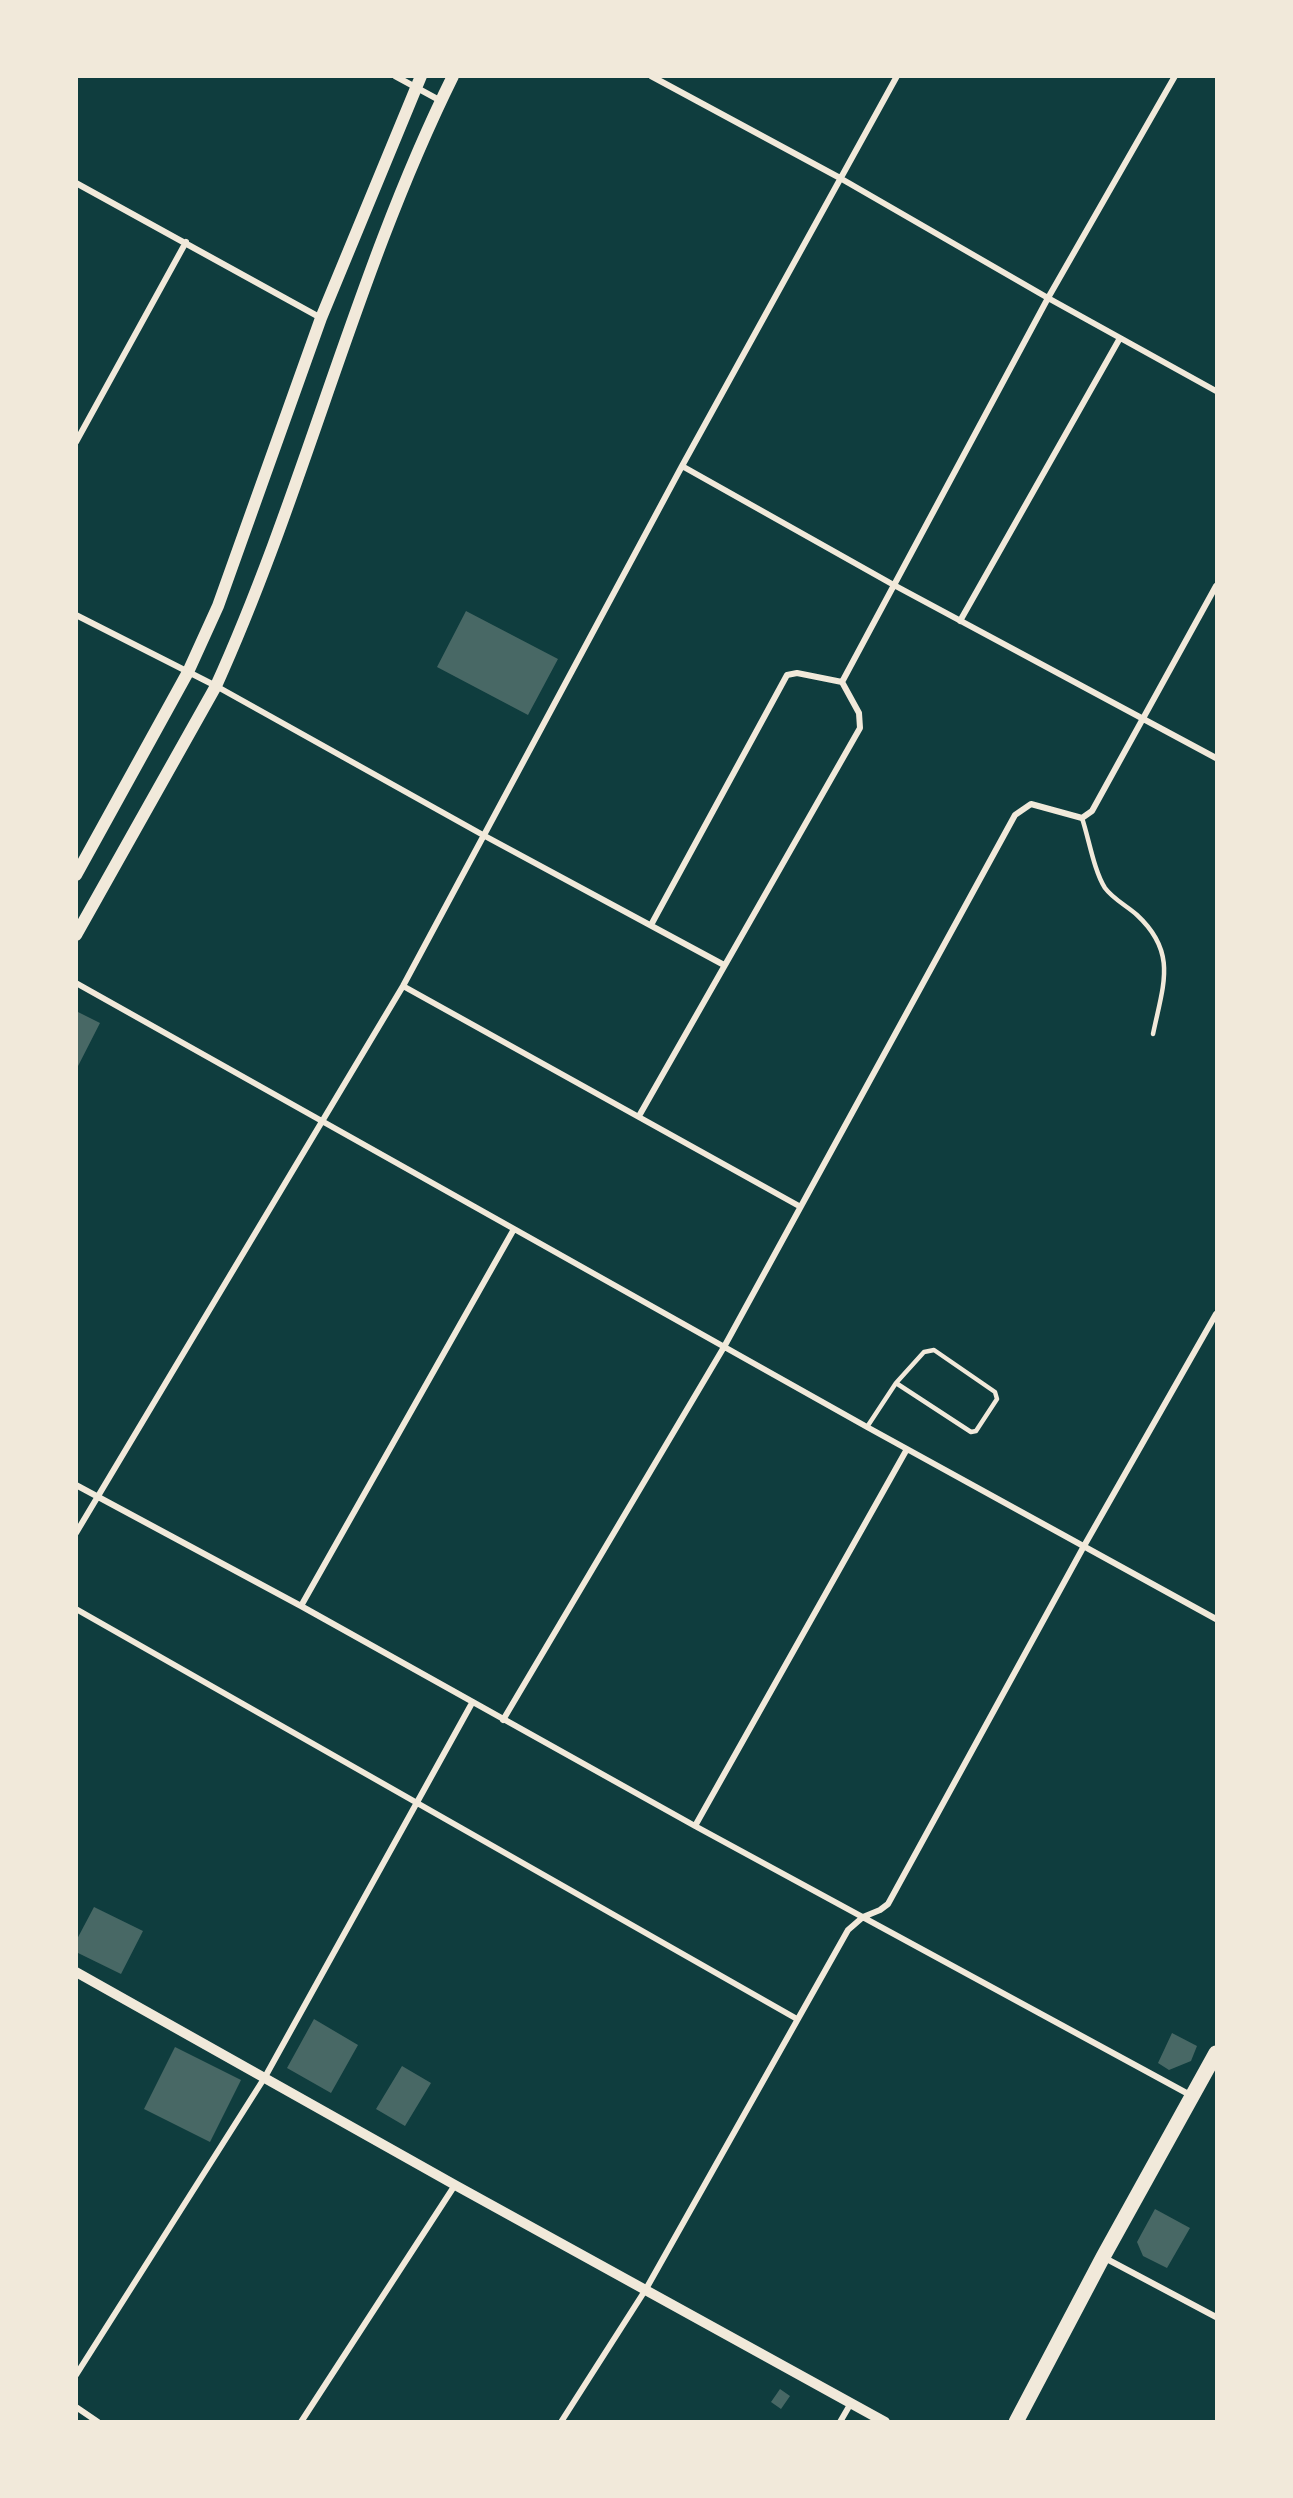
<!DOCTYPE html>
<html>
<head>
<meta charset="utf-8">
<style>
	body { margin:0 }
	#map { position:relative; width:1293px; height:2498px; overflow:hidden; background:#0f3d3e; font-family:Ubuntu,sans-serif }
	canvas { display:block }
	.frame { position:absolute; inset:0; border:78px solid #f1e9da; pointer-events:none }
</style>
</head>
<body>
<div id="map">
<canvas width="1293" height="2498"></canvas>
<div class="frame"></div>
</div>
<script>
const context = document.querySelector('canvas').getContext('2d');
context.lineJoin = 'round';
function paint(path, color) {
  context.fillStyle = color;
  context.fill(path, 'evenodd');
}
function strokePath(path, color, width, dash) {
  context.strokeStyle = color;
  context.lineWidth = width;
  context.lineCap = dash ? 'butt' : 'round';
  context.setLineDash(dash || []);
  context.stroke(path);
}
paint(new Path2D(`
	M466,611L558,659L528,715L437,667Z
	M76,1011L100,1023L76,1070Z
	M94,1907L143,1931L121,1974L76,1952V1941Z
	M314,2019L358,2045L331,2093L287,2068Z
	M1172,2033L1197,2046L1191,2061L1169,2070L1158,2063Z
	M175,2047L241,2080L210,2142L144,2109Z
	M402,2066L431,2083L405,2126L376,2109Z
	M1155,2209L1190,2228L1167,2268L1143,2256L1137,2242Z
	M780,2389L790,2396L781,2409L771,2402Z`), '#486865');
strokePath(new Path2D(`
	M1082,818C1089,839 1094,871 1105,888C1113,899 1127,906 1137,915C1178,953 1163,985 1153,1034
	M867,1427L896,1383L924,1352L934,1350L995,1392L997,1399L976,1431L971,1432L896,1383`), '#f1e9da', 4.5);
strokePath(new Path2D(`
	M395,76L441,101
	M651,76L840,178L1048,298L1216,391
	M76,183L321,318
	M76,442L186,242
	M682,466L892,584L1216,758
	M76,615L216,686L483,835L724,965
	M960,621L1120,338
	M842,682L1048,298L1175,76
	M76,983L867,1427L1216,1619
	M403,986L799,1206
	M639,1116L860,728L859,713L842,682L797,673L787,675L651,925
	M76,1485L301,1606L695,1826L1192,2096
	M76,1533L403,986L682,466L897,76
	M301,1606L514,1229
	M76,1609L797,2019
	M503,1720L724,1347L1015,815L1031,804L1082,818L1092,811L1216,586
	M695,1826L907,1449
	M1103,2257L1216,2317
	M76,2375L265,2077L472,1703
	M76,2407L98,2422
	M301,2422L455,2185
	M561,2422L646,2289L848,1930L863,1917L880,1910L888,1904L1084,1546L1216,1314
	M840,2422L851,2403`), '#f1e9da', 6);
strokePath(new Path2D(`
	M76,1972L455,2185L885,2422`), '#f1e9da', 10);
strokePath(new Path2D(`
	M76,875L188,672L218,606L321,318L421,76
	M76,935L216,686C306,487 356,272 453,76`), '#f1e9da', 12);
strokePath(new Path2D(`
	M1016,2422L1103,2257L1216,2053`), '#f1e9da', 15);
</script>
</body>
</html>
